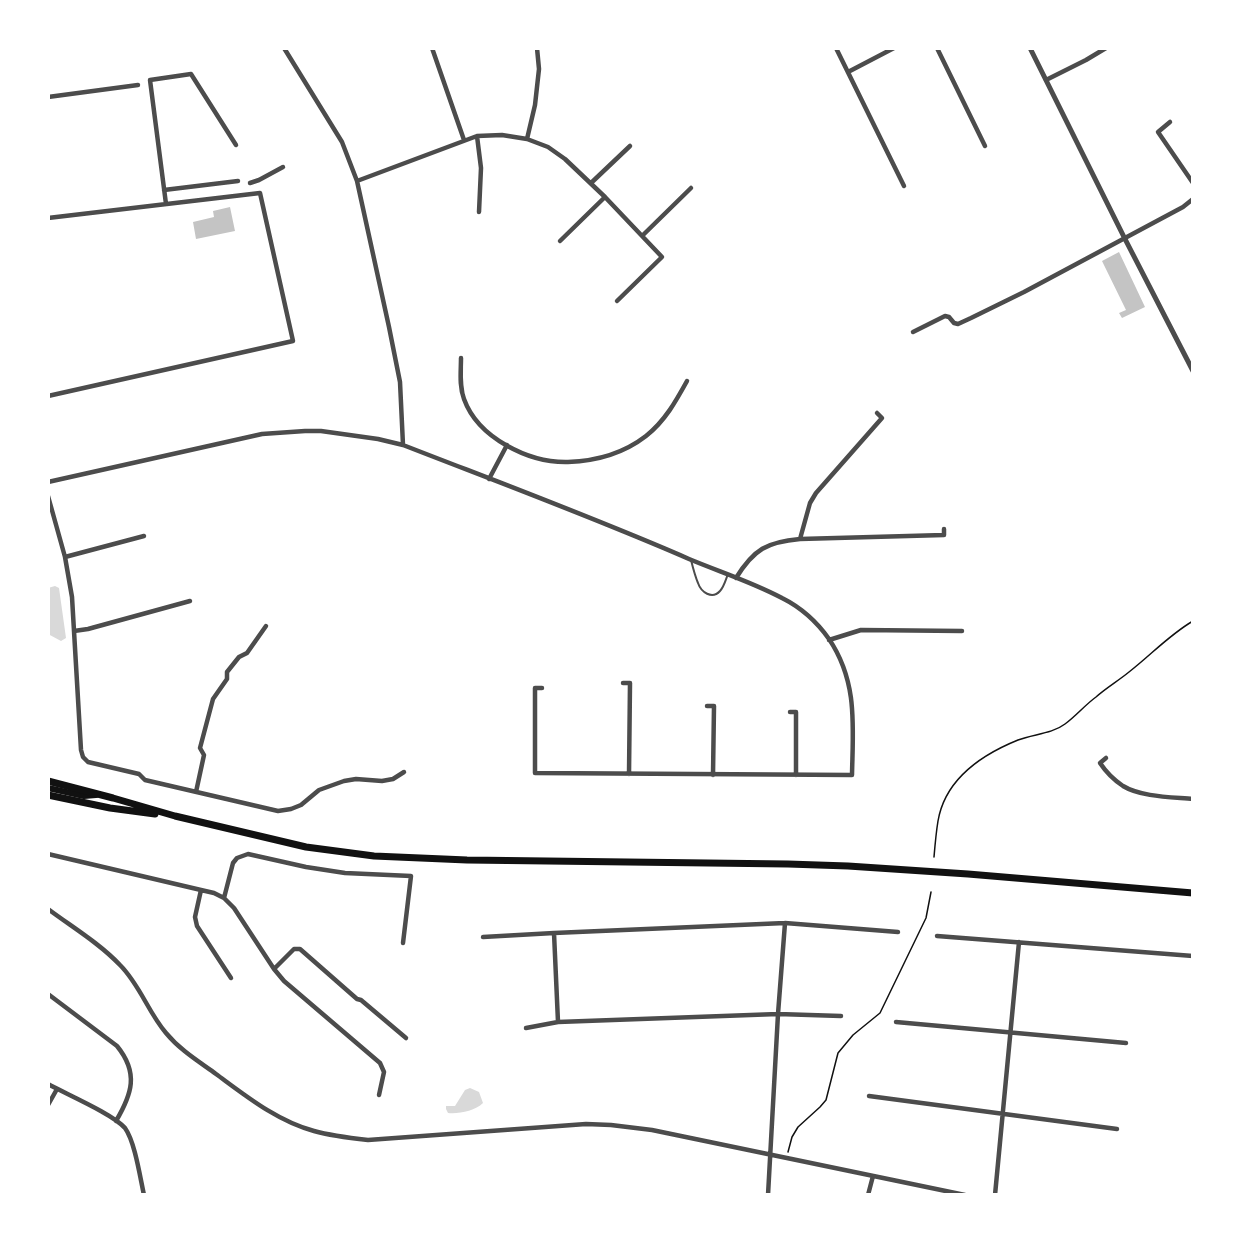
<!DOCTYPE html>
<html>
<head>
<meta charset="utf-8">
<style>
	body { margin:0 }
	#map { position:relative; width:1241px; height:1243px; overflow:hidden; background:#fff; font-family:Barlow,sans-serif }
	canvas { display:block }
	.frame { position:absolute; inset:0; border:50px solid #fff; pointer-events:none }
</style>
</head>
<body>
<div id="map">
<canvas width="1241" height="1243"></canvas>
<div class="frame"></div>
</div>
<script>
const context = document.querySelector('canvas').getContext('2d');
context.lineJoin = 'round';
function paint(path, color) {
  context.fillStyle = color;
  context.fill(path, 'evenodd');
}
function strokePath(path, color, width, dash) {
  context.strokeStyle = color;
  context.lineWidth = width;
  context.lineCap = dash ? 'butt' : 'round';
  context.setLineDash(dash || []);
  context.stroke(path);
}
paint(new Path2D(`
	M55,586L59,588L66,638L61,641L48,634V588Z
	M470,1088L479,1092L483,1103C475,1111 459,1114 448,1113L446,1109V1106H455L465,1090Z`), '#d9d9d9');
paint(new Path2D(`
	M230,207L235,231L196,239L193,222L214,217L213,211Z
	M1119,252L1145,307L1122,318L1119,313L1126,310L1102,261Z`), '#c4c4c4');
strokePath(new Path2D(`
	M934,857C935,845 936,833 938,821C945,780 981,755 1018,740C1033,734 1052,734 1065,724C1076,716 1085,705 1096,697C1106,688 1118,681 1129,672C1151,655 1169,635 1193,621
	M788,1152L792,1137L798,1127L820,1107L826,1100L838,1053L853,1035L880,1013L926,918L931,892`), '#111', 1.5);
strokePath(new Path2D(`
	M691,560C693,568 695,576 698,583C701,592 712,600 720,591C724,587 726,579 728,574`), '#4c4c4c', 2);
strokePath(new Path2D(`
	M284,48L342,142L357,181L389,327L400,382L403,445
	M432,48L464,140
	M836,48L904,186
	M937,48L985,146
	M848,72L894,48
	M1046,80L1086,60L1106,48
	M48,97L138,85
	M1170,122L1158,132L1193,183
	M477,136L481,168L479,212
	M527,139L535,105L539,69L537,48
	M357,181L477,136L502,135L527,139L548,147L565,159L605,197L662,257L617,301
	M250,183L259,180L283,167
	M591,183L630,146
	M164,190L238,181
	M166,204L150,80L191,74L236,145
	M48,218L260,193L293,341L48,396
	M642,236L691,188
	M560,241L605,197
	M913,332L945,316L949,317L954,323L958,324L971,318L1024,292L1183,207L1193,199
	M461,358C461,371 459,386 464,399C478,438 529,463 568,462C596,461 624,453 646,436C665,421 676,401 687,381
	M489,479L507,445
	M48,482L262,434L305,431H321L378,439L403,445C498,482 595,518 689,559C720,572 752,582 782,598C800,607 817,622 829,639C858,682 853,726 852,775L535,773V688H542
	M48,496L65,557L72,597L81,750L83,757L88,762L139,774L145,780L278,811L291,809L301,805L319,790L344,781L356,779L382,781L393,779L404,772
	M800,539L810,503L816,493L882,418L877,413
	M65,557L144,536
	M736,578C754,549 767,542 800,539L944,535V529
	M74,631L88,629L190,601
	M829,640L861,630L962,631
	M623,683H630L629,774
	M707,706H714L713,775
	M790,712H796V775
	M1106,758L1100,763C1106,772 1114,780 1123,786C1141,797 1172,797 1193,799
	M196,792L204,755L200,748L213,699L227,679V672L239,657L247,653L266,626
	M48,854L201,890L214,893L224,898L234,908L274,969L284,981L380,1063L384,1072L379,1095
	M201,890L195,917L197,926L231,978
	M224,898L233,863L237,858L248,854L306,867L345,873L411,876L403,943
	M48,909C72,927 99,943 120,965C140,985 148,1012 166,1033C180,1050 198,1061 216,1074C246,1096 277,1121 314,1131C332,1136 350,1138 368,1140L586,1124L611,1125L652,1130L965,1195
	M554,933L558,1022
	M937,936L1193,956
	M483,937L554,933L785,923L898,932
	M274,969L294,949H300L357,999L361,1000L406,1038
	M48,994L117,1046C139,1073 132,1094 116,1121
	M896,1022L1126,1043
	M526,1028L558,1022L778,1014L841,1016
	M48,1084C66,1094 113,1114 125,1128C135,1142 140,1177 144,1195
	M869,1096L1117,1129
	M48,1105L57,1089
	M768,1195L778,1014L785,923
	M868,1195L873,1176
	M995,1195L1019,942`), '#4c4c4c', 4.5);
strokePath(new Path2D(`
	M1030,48L1124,237L1193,371`), '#4c4c4c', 5);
strokePath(new Path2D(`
	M48,788L84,796L96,795`), '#111', 6);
strokePath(new Path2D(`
	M48,781L113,798L175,816L306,847L374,856L467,860L788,864L848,866L968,874L1193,893
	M48,795L110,808L155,814`), '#111', 7);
</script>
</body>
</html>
